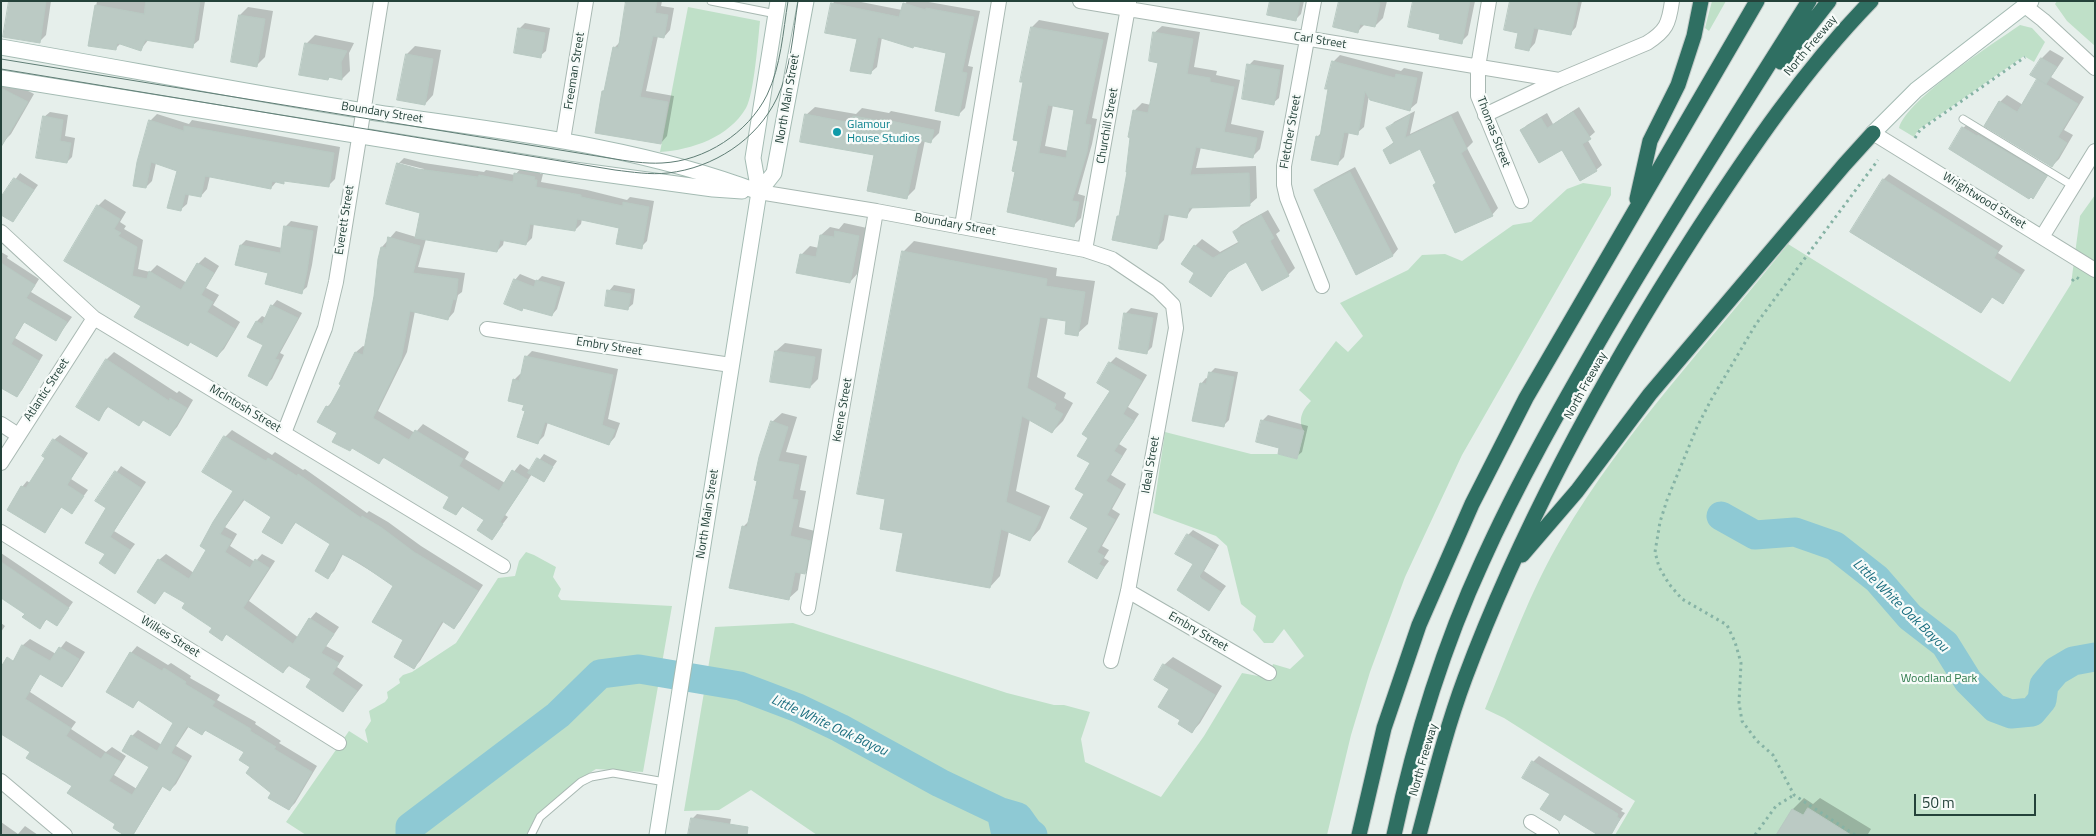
<!DOCTYPE html>
<html>
<head>
<meta charset="utf-8">
<style>
	body { margin:0 }
	#map { position:relative; width:2096px; height:836px; overflow:hidden; background:#e6efeb; font-family:"Titillium Web",sans-serif }
	canvas { display:block }
	.frame { position:absolute; inset:0; border:2px solid #24423a; pointer-events:none }
	.scale { position:absolute; left:1914px; top:794px; width:122px; height:22px; box-sizing:border-box; border:2px solid #24423a; border-top:0; padding-left:6px; font-size:15px; line-height:18px; white-space:nowrap; color:#24423a; -webkit-text-stroke:4px #f7fbf9; paint-order:stroke }
</style>
</head>
<body>
<div id="map">
<canvas width="2096" height="836"></canvas>
<div class="frame"></div>
<div class="scale">50 m</div>
</div>
<script>
const context = document.querySelector('canvas').getContext('2d');
context.lineJoin = 'round';
function paint(path, color) {
  context.fillStyle = color;
  context.fill(path, 'evenodd');
}
function strokePath(path, color, width, dash) {
  context.strokeStyle = color;
  context.lineWidth = width;
  context.lineCap = dash ? 'butt' : 'round';
  context.setLineDash(dash || []);
  context.stroke(path);
}
function drawText(font, color, halo, rows, align = 'center') {
  context.font = font + ' "Titillium Web",sans-serif';
  context.lineWidth = 4.5;
  context.setLineDash([]);
  context.textBaseline = 'middle';
  context.strokeStyle = halo;
  context.fillStyle = color;
  for (const [text, x, y, turn = 0] of rows) {
    context.save();
    context.translate(x, y);
    context.rotate((+turn || 0) * Math.PI / 180);
    context.textAlign = isNaN(turn) ? turn : align;
    if (halo) context.strokeText(text, 0, 0);
    context.fillText(text, 0, 0);
    context.restore();
  }
}
paint(new Path2D(`
	M1712,1H1726L1709,31L1705,28Z
	M2057,1H2095V46L2067,21L2055,4Z
	M688,7L760,21C758,40 754,94 746,108C729,137 692,150 660,152Z
	M2020,25L2032,28L2045,42L2034,62L2024,56L1918,130L1914,137L1899,128C1907,99 1994,43 2020,25Z
	M1583,183L1611,187V195L1462,455L1405,577L1370,672L1351,735L1327,835H817L751,790L719,810L684,811L715,627L793,623L1007,693L1054,705H1064L1090,712L1081,739L1085,762L1161,797L1204,736L1242,673L1269,678L1273,664L1290,669L1304,656L1284,629L1273,643H1264L1253,630L1256,616L1241,604L1227,546L1216,536L1153,513L1165,432L1251,454H1278L1297,459L1304,431C1297,420 1303,409 1311,401L1299,390L1336,341L1348,352L1363,336L1340,303L1408,270L1422,255L1445,254L1462,261L1513,225L1531,222L1567,189Z
	M2095,195V835H1615L1635,801L1504,718L1485,709C1509,651 1530,591 1562,537C1625,430 1711,341 1788,244L2010,382L2071,284L2080,216Z
	M526,552L534,555L556,567L553,577L561,589L558,596L561,600L672,606L643,772L596,769L577,781L543,809L535,818L526,835H306L286,822L349,731L368,743L365,730L371,721L369,711L385,702L388,698L387,692L400,683L399,679L403,675L412,672L456,643L498,578L515,576L519,561Z`), '#bfe0c8');
paint(new Path2D(`
	M10,1H51L46,35L39,42Z
	M97,1H205L199,40L192,46L149,39L141,49L121,43L115,49L89,44Z
	M621,1H662L661,6L674,8L670,30L664,37L658,36L646,91L674,96L667,136L661,143L603,91L606,88L614,48L620,42L627,3Z
	M835,1H856L902,10L907,1H923L980,11L968,66L973,67L965,108L958,115L948,52L882,37L877,67L870,73L858,38L832,4Z
	M1271,1H1304L1301,14L1296,19Z
	M1340,1H1387L1383,18L1375,26L1365,24L1358,31Z
	M1415,1H1475L1468,35L1461,42L1441,33Z
	M1511,1H1582L1576,27L1570,34L1539,27L1535,43L1529,50L1520,32Z
	M248,7L273,11L265,57L257,65L240,15Z
	M1039,20L1109,33L1092,118L1097,119L1092,144L1078,194L1085,196L1081,218L1074,225L1017,171L1032,27ZM1053,105L1075,110L1069,151L1045,146Z
	M525,23L550,28L546,51L540,56L519,29Z
	M1162,26L1200,32L1194,67L1217,71L1216,75L1240,80L1231,124L1264,131L1260,149L1253,156L1201,147L1196,168L1256,166L1257,198L1249,205L1194,206L1186,217L1169,214L1164,240L1157,247L1118,217L1121,214L1129,171L1135,110L1142,103L1151,105L1159,62L1154,33Z
	M315,35L354,43L349,53L350,71L342,79L330,77L328,79L306,44Z
	M415,46L441,50L433,95L425,104L407,54Z
	M2050,50L2064,58L2051,77L2084,97L2064,130L2073,135L2059,159L2052,166L2000,102L2007,95L2023,105L2040,79L2032,74L2042,58Z
	M1340,55L1401,71L1404,68L1423,72L1417,103L1410,109L1369,95L1364,127L1357,133L1349,132L1344,157L1337,164L1317,137L1322,132L1333,62Z
	M1254,60L1284,65L1279,98L1273,103L1249,65Z
	M7,80L34,94L11,134L1,144V86Z
	M815,107L856,114L862,108L889,113L891,111L941,121L939,133L931,141L925,140L915,189L906,198L875,154L806,115Z
	M1579,107L1595,132L1587,139L1602,165L1596,170L1563,148L1522,130L1527,125L1547,113L1553,124Z
	M1415,111L1410,134L1458,111L1473,142L1467,148L1498,208L1492,215L1437,182L1420,147L1384,150L1395,141L1388,129L1394,122Z
	M50,112L68,115L65,136L75,138L72,157L67,162L44,117Z
	M157,114L189,124L192,120L340,147L335,179L328,186L286,180L283,182L277,181L271,188L210,176L207,189L201,196L189,194L187,204L180,210L179,170L156,163L152,181L146,187L150,121Z
	M1969,123L2051,171L2033,197L1963,128Z
	M404,158L424,163L484,172L486,170L515,175L521,168L540,171V174H543L541,182L587,190L627,200L630,197L654,201L647,241L641,247L620,228L582,219L581,224L575,230L534,223L532,238L526,244L504,240L503,245L497,251L426,239L418,267L465,273L462,292L458,295L454,312L448,319L415,311L407,352L378,411L415,433L423,424L469,452L465,459L505,483L520,464L531,471L544,454L557,461L543,481L532,474L505,515L508,517L492,538L485,519L463,506L456,514L451,497L385,457L378,463L339,432L327,407L334,400L343,384L341,383L356,352L363,346L366,347L382,247L396,231L416,237L421,212L398,164ZM400,163L424,169L423,171L400,165Z
	M1355,167L1398,249L1393,255L1357,273L1316,190L1321,185Z
	M20,173L38,185L12,221L1,199Z
	M1889,174L2003,246L1998,253L2025,270L2003,302L1852,232L1884,179Z
	M105,199L126,212L120,222L126,226L124,229L143,240L138,269L150,272L157,265L187,283L198,264L205,257L219,266L206,288L219,295L213,305L240,322L224,349L217,356L191,341L188,345L142,306L98,206Z
	M1268,210L1280,231L1276,234L1295,268L1288,275L1262,289L1247,260L1231,269L1211,296L1196,273L1195,246L1202,239L1220,252L1240,241L1234,232L1241,225Z
	M291,221L318,226L312,265L307,287L301,292L270,272L237,264L241,245L246,240L282,248L285,227Z
	M844,223L867,228L858,273L850,282L801,255L810,246L819,248L821,235L830,227L839,229Z
	M914,241L1057,268L1056,276L1095,281L1088,324L1077,334L1068,320L1048,317L1037,377L1066,393L1064,398L1073,403L1063,421L1052,432L1030,419L1016,491L1050,506L1040,529L1030,540L1009,531L1000,576L990,587L904,532L886,498L903,252Z
	M1,252L8,256L7,258L39,279L31,292L72,317L56,339L25,321L15,338L43,355L22,390L17,396L1,386Z
	M520,274L537,281L542,276L565,282L557,309L552,315L524,307L522,309L515,280Z
	M614,285L635,289L633,304L627,309L609,291Z
	M277,300L302,313L280,353L284,355L272,379L267,384L264,345L249,337L257,321L262,316L266,318L272,306Z
	M1131,308L1158,313L1152,347L1147,352L1125,314Z
	M785,343L822,349L818,379L810,387L776,351Z
	M532,351L618,369L608,419L620,423L615,437L609,444L548,422L544,436L537,443L525,404L514,380L520,374H522L526,357Z
	M114,352L177,393L179,391L193,400L177,427L170,435L144,419L139,425L109,406L98,419L106,360Z
	M1116,357L1147,375L1128,407L1139,414L1119,444L1127,449L1111,475L1126,484L1112,509L1120,514L1102,546L1109,550L1104,558L1109,561L1096,578L1086,494L1091,463L1090,437L1112,390L1099,383L1110,363Z
	M1215,368L1238,372L1229,420L1224,425L1201,384L1206,378L1209,379L1210,373Z
	M782,413L797,417L786,452L807,456L800,490L806,491L799,527L819,532L814,564L804,573L801,572L798,590L788,599L743,527L750,520L772,422Z
	M1268,415L1308,426L1302,452L1296,457L1281,447L1257,441L1263,420Z
	M232,430L272,455L275,452L303,470L305,469L367,513L369,511L388,522L421,546L483,585L460,621L454,627L444,621L420,661L414,667L405,640L395,586L343,554L334,571L328,577L331,544L297,521L282,542L273,517L245,499L225,527L237,534L230,546L255,562L262,554L275,561L249,601L299,638L310,619L316,612L339,627L326,646L344,656L337,667L363,685L343,711L313,678L290,665L283,672L228,633L222,639L213,628L187,603L165,590L155,603L159,560L166,554L194,573L208,549L235,491L204,472L225,437Z
	M60,435L88,453L71,479L88,490L72,512L62,506L45,532L22,487L27,481L30,483L47,457L54,440Z
	M121,466L146,482L114,531L135,544L114,572L106,554L108,507L97,500Z
	M1193,530L1219,545L1204,571L1226,586L1209,609L1188,535Z
	M1,553L73,602L57,624L48,618L40,627L26,613L1,597Z
	M1,623L5,626L1,632Z
	M30,639L56,654L66,641L85,652L68,679L62,685L41,673L14,661L23,645Z
	M137,646L168,665L171,663L191,676L190,678L220,695L217,700L256,722L255,724L281,741L279,743L317,766L295,803L289,809L273,793L252,767L246,752L207,729L202,734L189,726L176,746L192,756L176,784L170,790L163,786L133,835L117,824L32,751L1,671L31,690L30,692L76,722L71,729L106,752L112,747L126,756L114,775L137,789L150,767L132,736L138,730L162,745L175,723L139,700L133,706L108,692L131,653Z
	M1173,657L1222,686L1200,723L1192,732L1171,689L1164,665Z
	M1539,756L1623,809L1621,811L1625,813L1609,835L1565,813L1559,820L1552,793L1524,778L1533,762Z
	M1804,798L1813,804L1820,798L1871,829L1868,834L1870,835H1778L1793,809Z
	M697,814L731,819L728,835L692,819Z
	M1,822L18,834L25,826L38,835H1Z`), '#0003');
strokePath(new Path2D(`
	M1721,516L1755,535L1795,532L1835,546L1877,579L1910,617L1945,644L1968,681L1995,708L2011,714L2032,712L2042,700L2044,685L2056,671L2073,661L2095,657
	M1001,812L1018,817L1028,831L1033,835
	M410,835V827L558,715L600,674L639,669L740,686L798,708L840,728L940,783L1001,812L1006,835`), '#8ec9d4', 29);
const building = new Path2D(`
	M9,1H46L40,43L3,37Z
	M146,1H200L193,48L145,40L141,51L117,43L116,50L88,46L95,5L144,14Z
	M626,1H657L655,13L668,15L664,38L653,36L640,97L668,102L661,144L595,133L602,91H604L613,47L618,48Z
	M1270,1H1300L1296,21L1267,15Z
	M1339,1H1370L1380,3L1375,27L1360,24L1358,33L1333,27Z
	M1413,1H1470L1462,44L1439,39L1440,34L1408,27Z
	M1510,1H1578L1571,35L1534,28L1529,51L1515,48L1518,33L1504,30Z
	M831,3L899,17L903,3L926,10V8L974,17L962,72L967,73L959,116L935,111L946,53L914,46L913,48L878,37L871,74L850,71L857,39L825,33Z
	M239,15L265,19L257,67L231,62Z
	M1031,27L1103,40L1085,124L1091,125L1087,152L1072,201L1079,202L1074,227L1007,212L1015,172L1012,171L1018,141L1013,140L1023,82H1020ZM1048,105L1074,110L1066,158L1039,153Z
	M518,28L545,33L541,58L514,53Z
	M1153,32L1193,39L1187,74L1210,78V82L1234,87L1224,132L1257,138L1253,158L1196,147L1190,175L1249,173L1250,206L1189,208L1187,218L1164,214L1157,249L1112,240L1117,216H1119L1127,172H1126L1130,138L1128,137L1133,110L1148,113L1158,63L1149,61Z
	M305,43L347,51L341,62L342,80L329,77L328,80L299,75Z
	M406,54L433,59L425,105L397,100Z
	M2041,58L2057,67L2046,84L2030,75Z
	M1332,61L1395,78L1396,74L1417,78L1410,111L1370,100L1365,91L1358,135L1344,132L1338,165L1311,160L1316,136L1320,137L1328,89H1325Z
	M1247,64L1280,70L1274,105L1242,99Z
	M2037,79L2078,104L2058,137L2067,143L2052,167L1984,126L1999,101L2017,112Z
	M1,88L28,102L1,147Z
	M1573,112L1591,139L1582,144L1597,171L1580,181L1562,150L1539,163L1520,130L1541,118L1547,128Z
	M805,114L851,123L853,116L881,121V119L934,130L931,143L919,140L907,199L867,191L874,155L800,142Z
	M1410,115L1405,138L1451,116L1467,149L1461,153L1493,216L1455,233L1433,185L1436,183L1420,149L1390,164L1383,150L1394,143L1386,128Z
	M43,116L63,120L60,141L71,143L67,163L36,158Z
	M149,120L184,131V126L334,153L329,187L284,181V184L272,181L271,189L205,176L201,197L185,194L181,211L167,208L177,171L151,162L146,188L133,186L137,162Z
	M1962,127L1977,136L1978,135L2047,176L2033,199L2031,197L2029,199L1949,149Z
	M397,163L418,169L478,177L479,175L513,182L514,173L535,177L534,180H537L536,187L581,195V197L623,206V202L649,207L642,249L616,244L619,228L577,219L575,231L530,224L526,245L500,240L497,252L415,238L420,213L386,204Z
	M1350,172L1393,256L1356,275L1314,190Z
	M14,178L34,190L13,222L1,215V197Z
	M1883,179L1998,251L1994,258L2021,275L2003,304L1992,297L1981,313L1850,232Z
	M97,205L120,219L114,229L121,233L118,236L137,247L132,276L147,279L149,271L181,290L197,263L214,273L201,295L213,302L207,312L235,329L217,357L190,342L188,346L134,317L141,306L64,261Z
	M1261,215L1274,238L1270,241L1289,276L1262,291L1246,262L1228,272L1211,297L1189,282L1194,273L1181,264L1194,245L1213,258L1239,243L1233,232Z
	M284,226L313,231L307,271L302,294L265,284L268,273L235,265L240,245L280,253Z
	M835,231L859,236L850,283L796,273L800,254L816,257L820,235L834,237Z
	M388,237L420,246L413,273L458,279L456,300L453,299L448,320L410,311L401,360L373,418L409,440L415,430L463,459L459,466L499,491L512,470L528,480L500,522L503,524L492,540L477,530L484,520L462,506L456,515L443,508L449,497L383,457L379,464L352,448L350,451L332,442L337,433L317,422L326,406L329,407L341,385L339,384L355,352L363,355L374,296L378,259L381,247L386,248Z
	M902,251L1047,279L1046,286L1085,292L1078,336L1065,334L1066,321L1040,317L1027,388L1056,404L1054,409L1063,414L1052,433L1022,416L1006,502L1041,517L1030,541L1001,529L990,588L896,571L903,533L880,529L885,499L857,494Z
	M1,263L35,285L26,298L67,322L56,341L24,322L11,344L39,361L17,397L1,388Z
	M514,279L534,287L536,280L560,287L552,316L523,308L522,311L504,304Z
	M607,290L631,294L628,310L605,306Z
	M271,305L298,318L275,359L279,360L267,386L248,376L263,345L247,337L256,321L262,324Z
	M1124,313L1153,318L1147,354L1119,349Z
	M775,351L815,357L810,388L770,382Z
	M525,356L613,375L602,425L615,430L609,445L545,422L538,444L517,437L525,411L522,410L524,405L508,401L513,379L519,381Z
	M106,359L169,401L170,398L187,408L170,436L143,420L139,426L107,406L99,421L76,407Z
	M1109,362L1142,381L1123,414L1134,421L1114,451L1122,456L1106,481L1121,490L1107,515L1115,520L1097,552L1104,556L1099,564L1104,567L1097,579L1068,562L1088,528L1070,518L1084,494L1075,489L1090,463L1077,456L1088,438L1082,434L1110,391L1097,383Z
	M1209,372L1234,377L1224,427L1192,421L1200,383L1206,384Z
	M1261,420L1304,431L1297,459L1278,454L1279,448L1256,442Z
	M771,421L788,427L778,461L799,465L792,499L798,500L790,536L811,541L805,574L795,572L789,600L729,588L742,526L747,527L757,481L754,480L759,457Z
	M224,436L266,461L268,458L297,476L298,474L361,518L362,516L382,528L414,552L478,591L454,629L442,621L414,669L394,657L403,640L372,622L393,586L361,564L342,554L328,579L315,571L330,544L295,522L282,544L262,532L271,517L243,499L220,534L232,540L225,552L250,568L255,559L269,568L243,608L293,644L309,618L334,634L321,653L339,663L332,674L357,691L343,712L306,687L311,679L288,665L283,673L226,634L222,641L209,632L212,628L182,608L185,603L164,591L155,604L137,592L158,559L189,579L206,550L200,546L213,522L233,491L202,472Z
	M53,439L83,459L67,485L84,496L72,514L61,507L45,533L7,510L21,486L26,488L45,458L42,456Z
	M537,458L553,467L544,482L528,473Z
	M115,471L141,488L110,537L130,550L115,574L99,563L105,554L85,543L106,508L95,501Z
	M1187,534L1215,551L1199,577L1221,592L1209,611L1177,590L1193,564L1175,554Z
	M1,562L69,608L57,626L46,619L40,629L22,617L25,614L1,598Z
	M22,645L50,661L59,647L79,659L62,687L40,674L25,699L71,728L66,736L101,759L105,753L121,762L109,781L132,795L149,767L122,751L131,735L157,751L173,723L138,700L133,708L106,692L130,652L162,671L164,668L186,682L185,684L215,702L212,706L251,729L250,731L276,747L274,749L312,772L289,810L268,798L271,793L246,773L250,767L239,760L244,752L205,730L202,735L187,726L171,753L187,762L170,791L162,786L133,835H124L113,828L115,824L67,793L72,786L26,758L30,752L1,734V667L7,657L13,661Z
	M1163,664L1215,695L1192,733L1178,724L1180,720L1158,707L1169,689L1154,680Z
	M1532,761L1618,814L1617,817L1620,819L1611,835H1598L1564,814L1560,821L1540,809L1550,794L1522,778Z
	M1808,808L1851,835H1776L1792,809L1803,815Z
	M691,818L748,827L747,835H688Z`);
paint(building, '#bbcac4');
strokePath(building, '#b8c9c2', 1);
const lane = new Path2D(`
	M711,1L776,14
	M1963,119L2073,186
	M531,835L540,817L581,782L591,777L613,773L665,782`);
const street = new Path2D(`
	M1080,1L1559,80L1647,43C1666,31 1669,24 1672,1
	M1314,1L1284,166V185L1287,198L1322,286
	M1489,1L1478,67V96L1521,201
	M2025,6L2043,20L2095,68
	M1485,115L1559,80
	M1873,133L2095,270
	M563,140L586,1
	M759,192L876,211L1085,250L1112,259L1158,290L1173,305L1176,328L1128,591L1111,661
	M962,226L999,1
	M1,232L94,318L503,566
	M2042,237L2095,151
	M1085,250L1129,2
	M487,329L731,365
	M1,424L18,435
	M284,433L325,328L336,282L381,1
	M1,463L94,318
	M1,532L339,743
	M1128,591L1269,673
	M808,608L876,211
	M1,781L65,835
	M1531,822L1552,835`);
const secondary = new Path2D(`
	M1,47C122,68 243,92 364,111C497,131 633,144 759,192
	M1,78L560,168L713,189L742,191
	M1873,133L1916,90L2031,1
	M759,192L774,173L806,1
	M657,835L759,192L753,158L778,1`);
const highway = new Path2D(`
	M1781,62L1829,1
	M1637,199L1650,141L1678,85L1694,36L1701,1
	M1522,555L1577,491L1650,394L1844,165L1873,133
	M1359,835L1384,728L1419,625L1472,504L1526,398L1757,1
	M1394,835C1414,742 1442,649 1482,562C1518,482 1562,405 1606,329C1671,218 1740,110 1809,1
	M1419,835C1433,782 1446,729 1465,678C1524,520 1606,372 1697,231C1750,150 1803,71 1871,1`);
strokePath(lane, '#a8b8b2', 9);
strokePath(street, '#a8b8b2', 16);
strokePath(secondary, '#a4bbb3', 17);
strokePath(highway, '#c2cac8', 17);
strokePath(new Path2D(`
	M1915,138L1920,130L2025,57
	M2072,281L2076,277L2079,279
	M1755,835L1776,806L1794,795
	M1855,835L1794,795L1773,755L1757,741L1742,721L1739,703L1741,663L1735,642L1727,625L1682,599L1669,584L1659,567L1655,552L1660,522L1667,500L1697,427L1711,400L1756,324L1878,160`), '#86b3a5', 3, [2.5, 4]);
strokePath(lane, '#fff', 7);
strokePath(street, '#fff', 14);
strokePath(secondary, '#fff', 15);
strokePath(highway, '#2f6f62', 15);
strokePath(new Path2D(`
	M1,59L609,158C627,161 645,164 662,163C705,161 748,133 767,95C781,66 783,32 788,1
	M1,69L615,170C632,172 650,175 668,173C713,168 757,140 777,98C791,69 793,33 798,1`), '#5f7d75', 1);
for (const [x, y, r, color] of [
	[837,132,5,"#0f9aa8"]
]) {
  const dot = new Path2D();
  dot.arc(x, y, r, 0, 2 * Math.PI);
  context.fillStyle = color;
  context.fill(dot);
  strokePath(dot, '#f7fbf9', 2);
}
drawText('12px', '#24423a', '#f7fbf9', [
	["Carl Street",1320,41,9],
	["North Freeway",1811,46,-50],
	["Freeman Street",575,71,-81],
	["North Main Street",788,99,-80],
	["Boundary Street",382,113,9],
	["Churchill Street",1108,126,-80],
	["Fletcher Street",1291,132,-80],
	["Thomas Street",1493,132,69],
	["Wrightwood Street",1984,201,32],
	["Everett Street",345,220,-81],
	["Boundary Street",955,225,10],
	["Embry Street",609,347,9],
	["North Freeway",1586,386,-61],
	["Atlantic Street",47,390,-57],
	["McIntosh Street",245,409,31],
	["Keene Street",843,410,-80],
	["Ideal Street",1151,465,-80],
	["North Main Street",708,514,-81],
	["Embry Street",1198,632,30],
	["Wilkes Street",170,637,32],
	["North Freeway",1424,760,-74]
]);
drawText('12px', '#0d838f', '#f7fbf9', [
	["Glamour",847,125],
	["House Studios",847,139]
], 'left');
drawText('12px', '#2d7a4b', '#f7fbf9', [
	["Woodland Park",1939,679]
]);
drawText('italic 14px', '#1c6f80', '#f7fbf9', [
	["Little White Oak Bayou",1900,606,44],
	["Little White Oak Bayou",829,726,25]
]);
</script>
</body>
</html>
